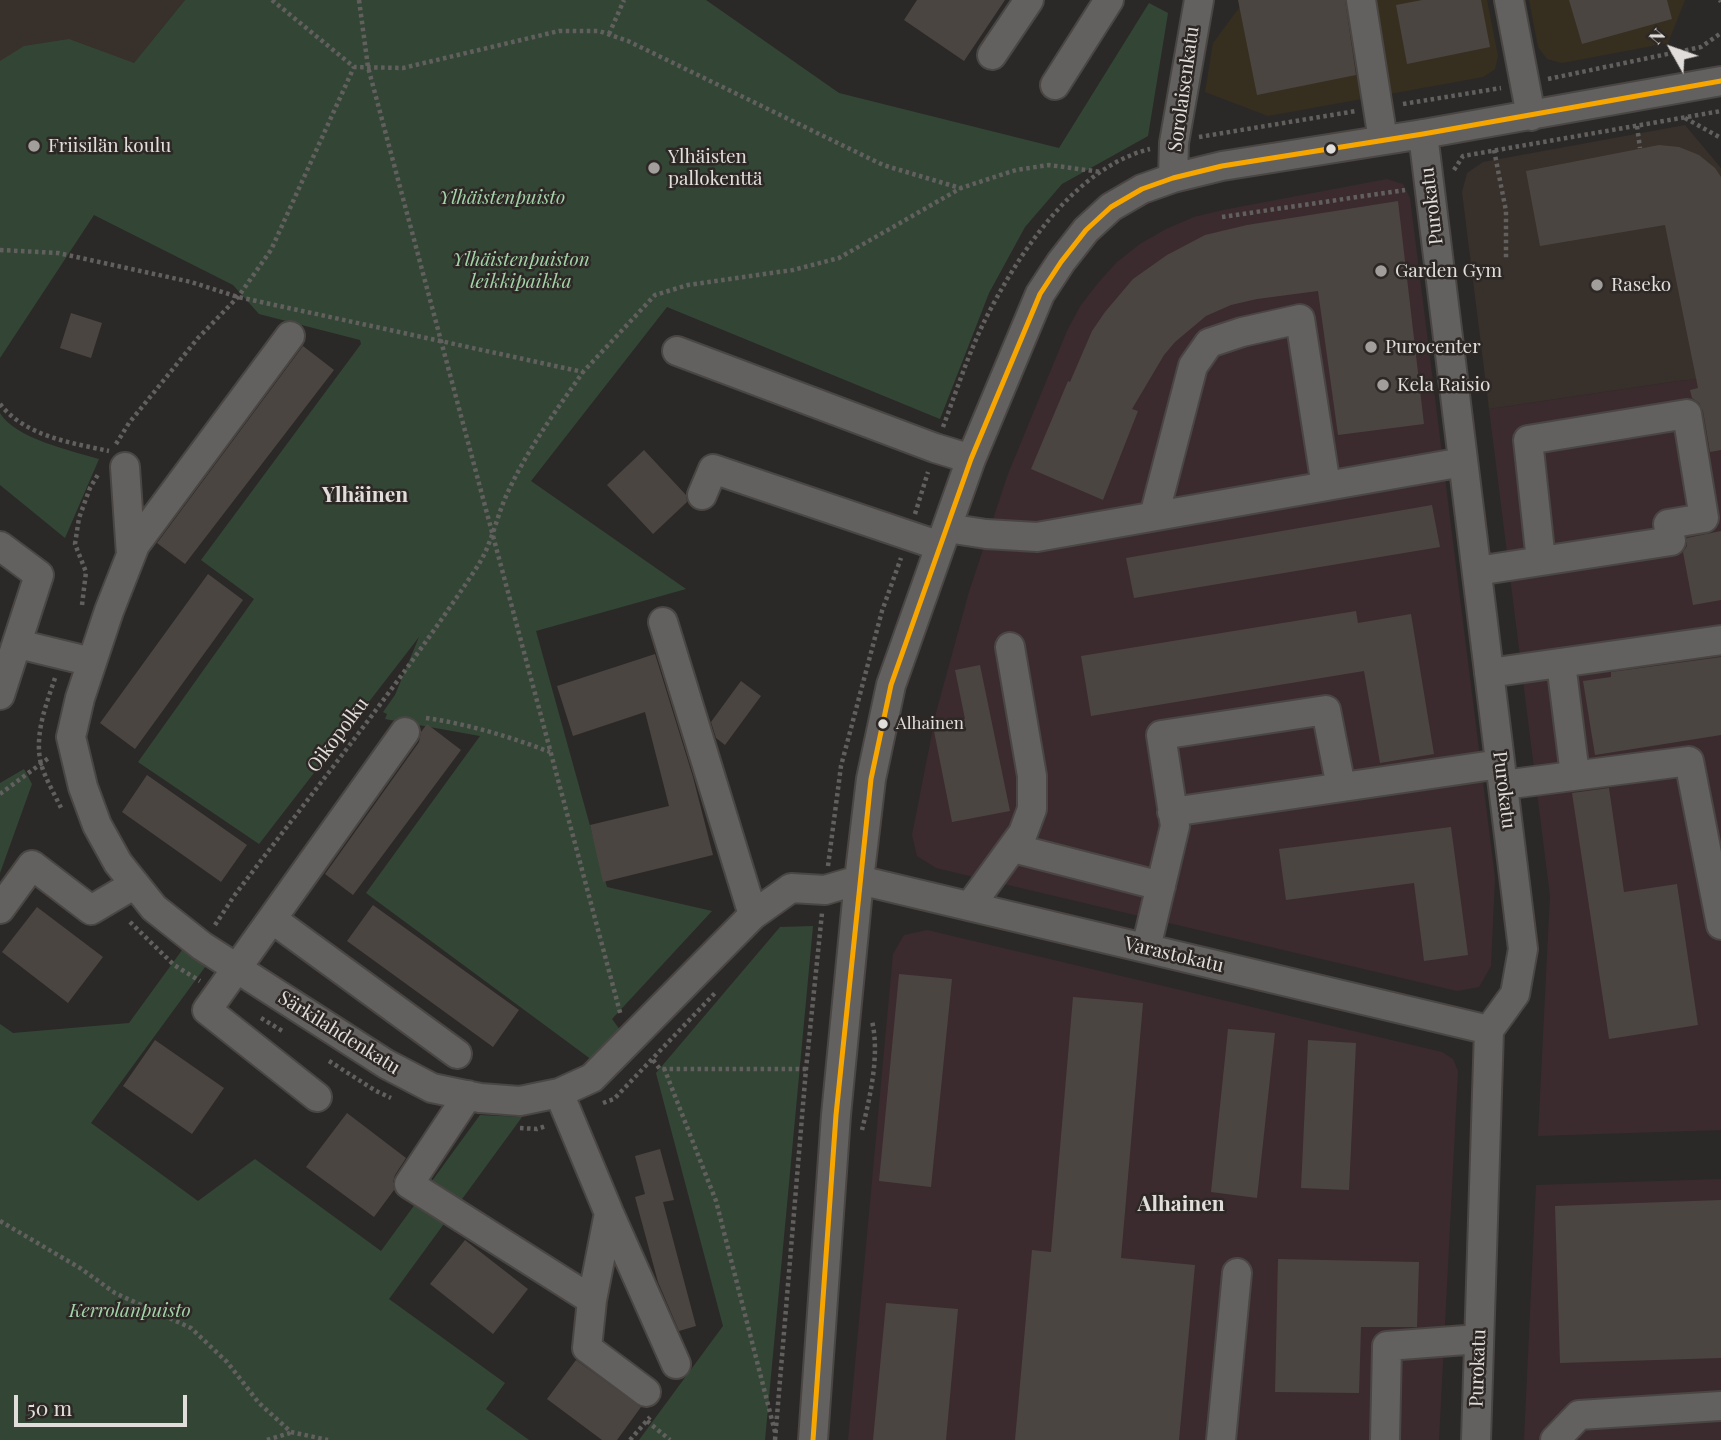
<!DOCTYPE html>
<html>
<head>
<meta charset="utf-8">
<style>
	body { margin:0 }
	#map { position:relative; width:1721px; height:1440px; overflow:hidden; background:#2b2927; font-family:"Playfair Display",serif }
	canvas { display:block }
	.north { position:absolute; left:1637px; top:14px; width:70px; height:70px; -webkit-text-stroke:5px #2d2825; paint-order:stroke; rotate:310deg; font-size:19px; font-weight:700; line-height:28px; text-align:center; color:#e0dddb }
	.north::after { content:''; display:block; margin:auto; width:24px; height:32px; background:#e0dddb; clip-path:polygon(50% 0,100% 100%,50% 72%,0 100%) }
	.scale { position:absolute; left:14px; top:1395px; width:173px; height:32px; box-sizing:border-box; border:4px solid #e0dddb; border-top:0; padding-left:9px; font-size:21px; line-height:24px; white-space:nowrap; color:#e0dddb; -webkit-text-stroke:5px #2d2825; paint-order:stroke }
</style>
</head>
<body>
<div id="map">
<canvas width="1721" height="1440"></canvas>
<div class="north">N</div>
<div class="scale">50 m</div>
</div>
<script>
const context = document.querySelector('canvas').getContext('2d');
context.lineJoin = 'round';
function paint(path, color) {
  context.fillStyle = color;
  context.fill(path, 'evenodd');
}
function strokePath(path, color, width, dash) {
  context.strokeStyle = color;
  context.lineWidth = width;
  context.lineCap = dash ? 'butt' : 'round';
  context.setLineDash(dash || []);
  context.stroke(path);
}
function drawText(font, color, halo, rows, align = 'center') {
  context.font = font + ' "Playfair Display",serif';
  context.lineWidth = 5;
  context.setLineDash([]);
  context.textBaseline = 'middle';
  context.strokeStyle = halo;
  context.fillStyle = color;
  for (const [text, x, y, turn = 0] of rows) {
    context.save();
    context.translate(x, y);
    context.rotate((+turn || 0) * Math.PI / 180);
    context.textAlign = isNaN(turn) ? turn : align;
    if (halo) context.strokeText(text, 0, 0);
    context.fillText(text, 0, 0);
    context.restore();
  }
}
paint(new Path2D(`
	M1245,0H1487L1498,56L1495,69L1483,77L1268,116L1205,92L1213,43Z
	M1529,0H1685L1668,43L1562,63L1547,59L1538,47Z`), '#362f20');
paint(new Path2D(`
	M1387,179L1403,184L1410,198L1495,878L1491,966L1479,987L1457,991L936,868L917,856L912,835L936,713L969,592L1008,474L1067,331L1081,305L1098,283L1117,262L1140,244L1166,229L1194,217L1223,210Z
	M1721,377V1130L1538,1136L1550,896L1489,409L1678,381Z
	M927,930L1442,1052L1453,1059L1458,1071L1439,1440H848L893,954L904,935Z
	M1721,1179V1440H1524L1536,1185Z`), '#3b2b2f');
paint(new Path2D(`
	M0,0H185L0,229Z
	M1685,125L1721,168V377L1678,381L1489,409L1462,192L1467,173L1483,162Z`), '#38302a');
paint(new Path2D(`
	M185,0H706L839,93L1059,148L1149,3L1168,13L1148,136L1062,184L1025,227L989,293L940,419L667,307L531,481L686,589L536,631L607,887L712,911L612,1019L623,1034L592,1060L366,893L480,736L385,719L387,714L383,712L395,695L419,637L259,844L138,762L254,599L201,560L361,344L360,340L259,314L233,285L94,215L0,358V61L24,46L69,39L134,63Z
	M0,413C14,438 72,451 99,459L65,538L0,485Z
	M24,769L32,784L0,873V783Z
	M813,926L765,1440H639L723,1326L656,1073L780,927Z
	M185,946L208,963L91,1123L198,1201L255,1159L381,1251L480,1115L522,1117L389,1299L505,1383L486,1409L529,1440H0V1024L13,1033L129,1023Z`), '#334635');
paint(new Path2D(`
	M917,0H1005L964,61L904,20Z
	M1238,0H1345L1356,75L1257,95Z
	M1422,0H1481L1490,47L1407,64L1396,5Z
	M1569,0H1667L1672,19L1582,44Z
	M1659,145L1679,147L1699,155L1715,168L1721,177V450L1710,452L1703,411L1699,403L1692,398L1690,390L1698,388L1665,225L1540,246L1526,171Z
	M1398,201L1424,424L1338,435L1318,291L1257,299L1231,305L1206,316L1175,342L1164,355L1132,409L1138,411L1103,500L1031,469L1068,381L1070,382L1092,331L1105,312L1133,279L1167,255L1205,235L1247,225Z
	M71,313L102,323L91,358L60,348Z
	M303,346L334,370L185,564L157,543Z
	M644,450L686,495L687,502L653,534L607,485Z
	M1432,505L1440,547L1134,598L1126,558Z
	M1721,531V600L1693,605L1683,552L1687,546V538Z
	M208,574L243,600L135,749L100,723Z
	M1356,611L1358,623L1411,614L1434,754L1380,763L1364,671L1091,716L1081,656Z
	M655,654L693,777L713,855L603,882L590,825L669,806L645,712L573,736L557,686Z
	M1721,657V735L1595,755L1583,681L1611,677V672Z
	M980,665L1010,811L952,822L933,726L965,719L955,670Z
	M741,681L761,696L725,745L716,738L711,722Z
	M427,724L461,750L353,895L325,874L419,742L421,732Z
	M147,775L247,845L221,882L122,812Z
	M1609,788L1624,892L1677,884L1698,1025L1609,1039L1572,793Z
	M1451,827L1468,955L1424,961L1414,883L1286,900L1279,849Z
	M373,905L519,1010L493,1047L347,941Z
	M37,907L103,957L68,1003L2,952Z
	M899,974L952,979L931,1187L879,1181Z
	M1073,997L1143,1003L1121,1258L1195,1265L1179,1440H1015L1032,1250L1051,1252Z
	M1228,1029L1275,1033L1257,1198L1211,1192Z
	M155,1040L224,1088L192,1134L123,1086Z
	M1308,1040L1356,1043L1349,1190L1301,1188Z
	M347,1113L406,1158L395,1175L393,1182L394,1190L374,1217L306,1167Z
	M660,1149L674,1200L663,1202L696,1326L679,1331L658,1282L635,1197L645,1194L635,1156Z
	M1721,1200V1358L1560,1363L1555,1206Z
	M465,1240L528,1289L493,1334L430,1284Z
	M1278,1259L1419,1262L1417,1327H1361L1359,1393L1275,1392Z
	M886,1303L958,1309L946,1440H873Z
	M576,1360L641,1407L617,1440H602L547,1399Z`), '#4b4541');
const minor = new Path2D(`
	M1361,0L1383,140
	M1509,0L1531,116
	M992,55L1029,0
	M1055,85L1109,0
	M1423,134L1523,949L1515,994L1489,1030L1476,1440
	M1173,178L1174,143L1199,0
	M290,336L135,545L109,611L80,698L71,737L83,787L97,825L118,863L154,908L202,946L386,1064L432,1088L480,1098L520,1101L559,1093L592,1078L753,915L791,888L825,890L859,880L1489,1030
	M677,351L935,448L971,459
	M125,467L131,555
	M702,495L713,469L940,546
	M1154,516L1193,366L1209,343L1242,332L1300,319L1326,486
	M947,528L986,534L1037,537L1463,462
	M0,546L39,575L0,695
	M1477,571L1671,541L1668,524L1704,518L1687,414L1528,440L1541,561
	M663,622L753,915
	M18,644L92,662
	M1561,663L1575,775
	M1489,673L1721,640
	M1503,785L1689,761L1721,925
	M1172,812L1500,764
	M1013,848L1161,886
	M970,906L1023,833L1032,809V776L1010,647
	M0,909L32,865L91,910L135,884
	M272,919L457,1054
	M1146,948L1175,826L1161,735L1326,710L1341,787
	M559,1093L609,1213L676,1364
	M468,1095L409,1184L592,1300
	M317,1097L207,1010L405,732
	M609,1213L592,1300L587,1348L646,1392
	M813,1440L836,1115L859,880L871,779L891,685L971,459L1040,294L1061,262L1086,230L1111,207L1142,189L1173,178L1222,166L1423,134L1721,81
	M1221,1440L1237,1273
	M1385,1440L1387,1346L1479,1339
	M1555,1440L1579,1415L1721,1406`);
strokePath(minor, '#494644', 32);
strokePath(new Path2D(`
	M272,0L354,67L403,68L559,31H599L628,41L883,165L960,188
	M359,0L368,67L621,1016
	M1720,0L1721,2
	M609,34L624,0
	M1548,79L1701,47L1721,33
	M1403,104L1501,88
	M1685,118L1721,138
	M1637,126L1640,148
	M1199,137L1356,111
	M1494,150L1506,211V258
	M1454,170L1463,156L1721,111
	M1222,217L1405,190
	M0,250L58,253L191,282L238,297L583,372L655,295L688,285L793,270L839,258L961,188L1016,170L1049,165L1101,172
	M0,404C25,436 71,443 109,451
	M943,427C956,392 968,355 984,322C1017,256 1073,168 1150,149
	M116,444L129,423L198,338L238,297L271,250L354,67
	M915,514L928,472
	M82,605L86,572L75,544L79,518L90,488L99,473
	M55,678C46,705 34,735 41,764C46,780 55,795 62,810
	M426,718C468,724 511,737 550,752
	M0,794L50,757
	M828,866L841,766L882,611L901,558
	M130,922L174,965L200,981
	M215,925L234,896C316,788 402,681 477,567C492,544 496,518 507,494C527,450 555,412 583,372
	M261,1018L284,1032
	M653,1060L660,1069H806
	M329,1061L376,1091L391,1098
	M664,1068L716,1201L775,1432
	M603,1103L614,1099L716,992
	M520,1128L537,1129L546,1126
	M862,1130C870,1097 880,1055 872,1021
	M0,1221L80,1268L115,1293L191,1328L227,1362L259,1403L291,1432L328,1440
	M647,1421L670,1440
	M267,1440L290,1433
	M630,1440L650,1417
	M775,1440L806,1069L822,913`), '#62605f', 4.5, [3.5, 3.5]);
strokePath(minor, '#63615f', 28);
strokePath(new Path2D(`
	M813,1440L836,1115L871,779L891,685L971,459L1040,294L1061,262L1086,230L1111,207L1142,189L1173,178L1222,166L1423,134L1721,81`), '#f7a600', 5);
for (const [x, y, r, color] of [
	[34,146,7,"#a19e9c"],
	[1331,149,6,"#e0dddb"],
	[654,168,7,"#a19e9c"],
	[1381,271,7,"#a19e9c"],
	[1597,285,7,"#a19e9c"],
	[1371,347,7,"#a19e9c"],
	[1383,385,7,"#a19e9c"],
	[883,724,6,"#e0dddb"]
]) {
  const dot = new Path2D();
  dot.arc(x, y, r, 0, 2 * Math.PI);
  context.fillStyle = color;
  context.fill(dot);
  strokePath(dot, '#2d2825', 2.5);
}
drawText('17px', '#e0dddb', '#2d2825', [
	["Alhainen",896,724]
], 'left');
drawText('19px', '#e0dddb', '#2d2825', [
	["Sorolaisenkatu",1184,89,-82],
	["Purokatu",1432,206,-97],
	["Oikopolku",338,735,-53],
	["Purokatu",1504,790,83],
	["Varastokatu",1174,955,13],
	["Särkilahdenkatu",339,1033,32],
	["Purokatu",1478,1368,-88]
]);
drawText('19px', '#e0dddb', '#2d2825', [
	["Friisilän koulu",48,146],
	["Ylhäisten",668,157],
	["pallokenttä",668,179],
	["Garden Gym",1395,271],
	["Raseko",1611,285],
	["Purocenter",1385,347],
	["Kela Raisio",1397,385]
], 'left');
drawText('italic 19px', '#a3d3a9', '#2d2825', [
	["Ylhäistenpuisto",502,198],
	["Ylhäistenpuiston",521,260],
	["leikkipaikka",521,282],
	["Kerrolanpuisto",130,1311]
]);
drawText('bold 21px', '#e0dddb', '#2d2825', [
	["Ylhäinen",365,495],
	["Alhainen",1181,1204]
]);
</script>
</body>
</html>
